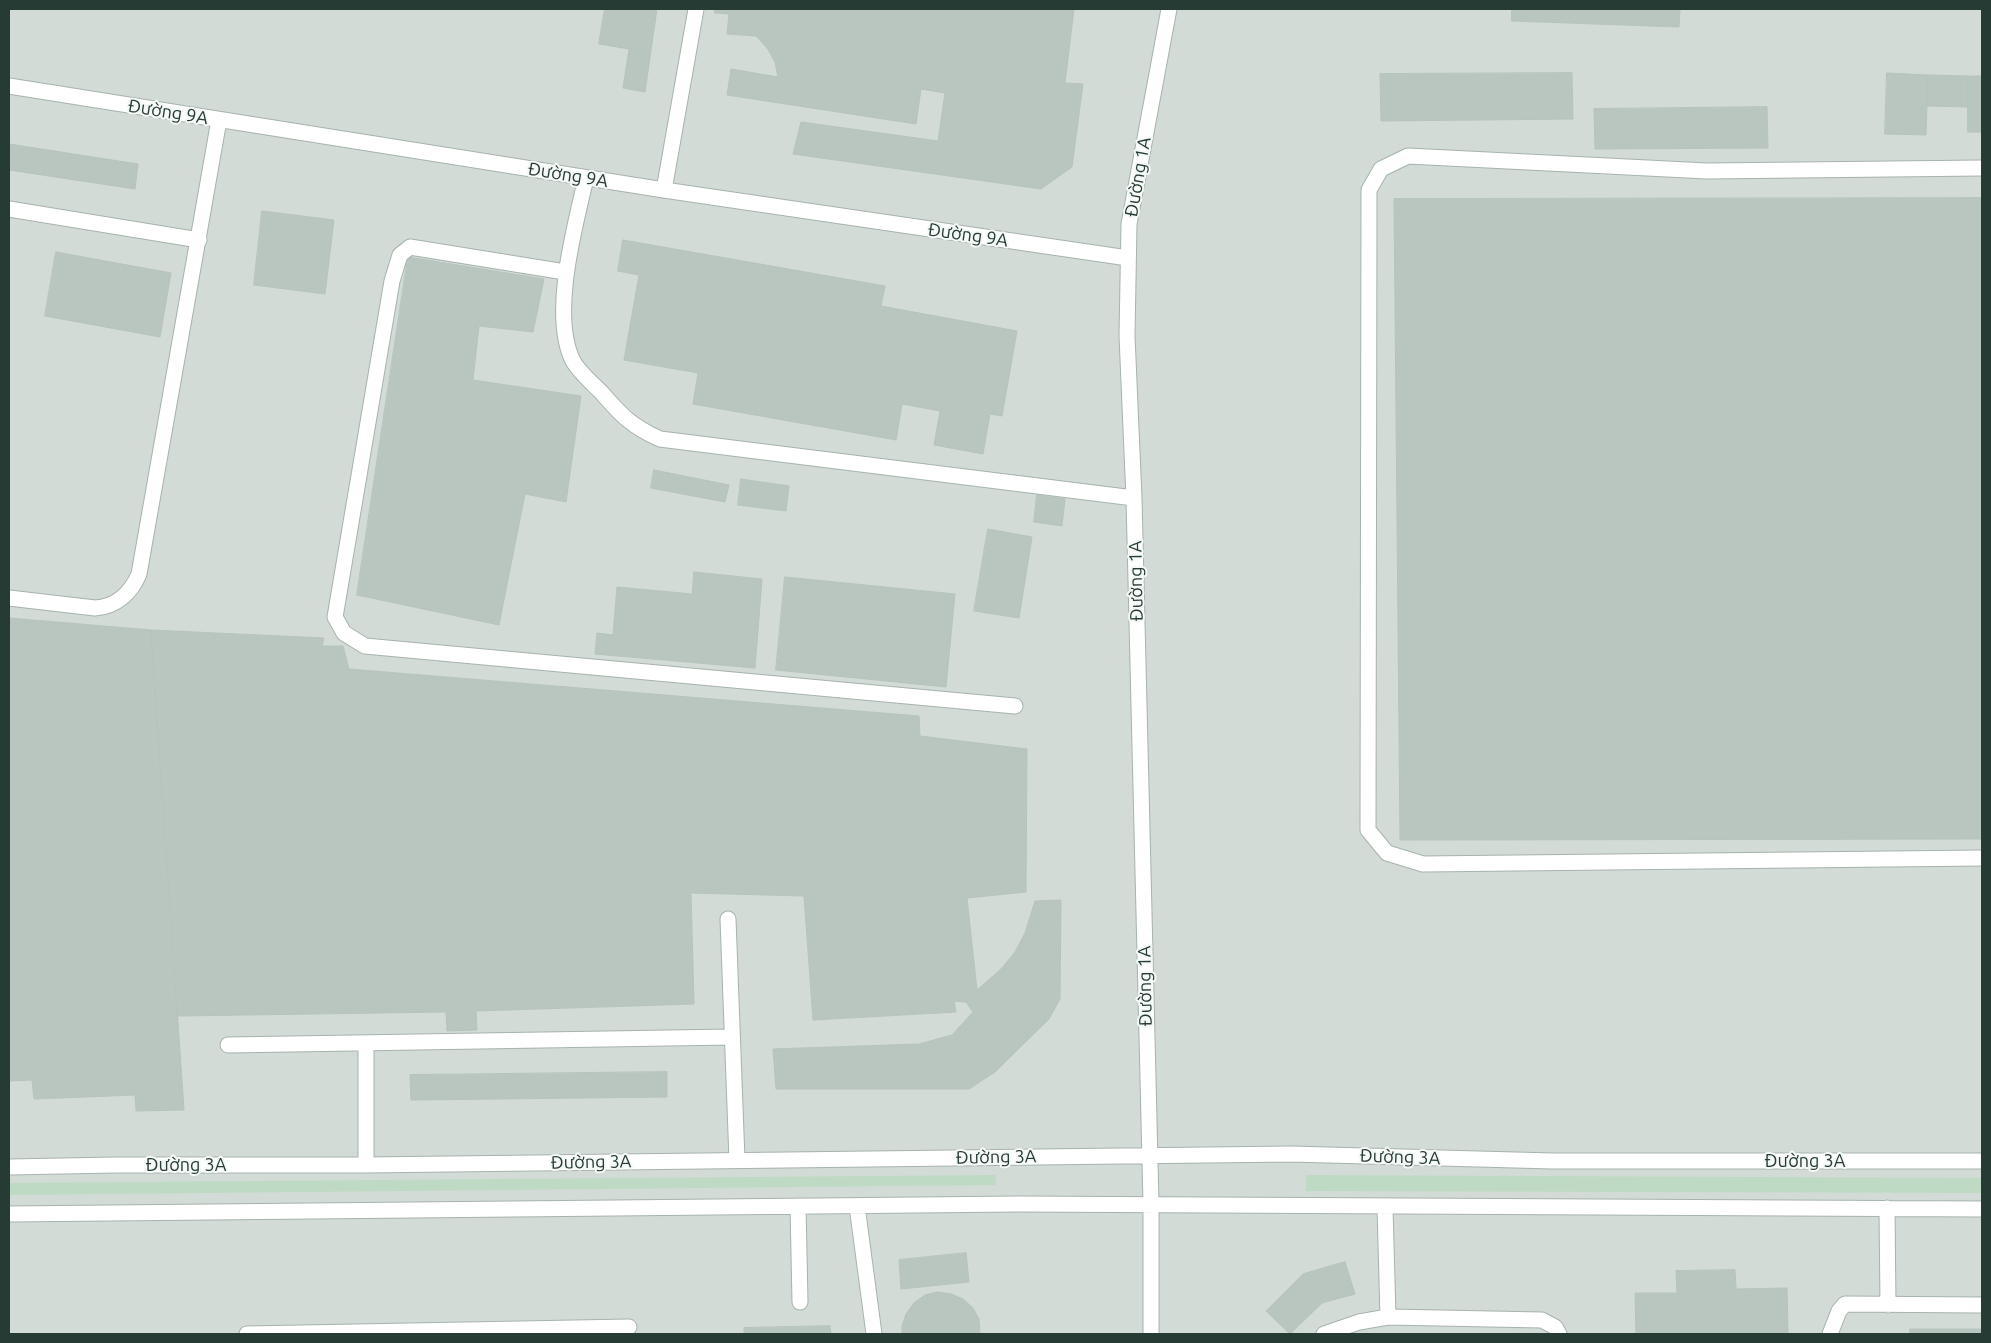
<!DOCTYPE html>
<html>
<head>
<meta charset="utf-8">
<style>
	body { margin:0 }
	#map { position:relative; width:1991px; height:1343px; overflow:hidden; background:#e4ebe7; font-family:Ubuntu,sans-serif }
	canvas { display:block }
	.frame { position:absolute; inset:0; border:10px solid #253b33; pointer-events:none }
</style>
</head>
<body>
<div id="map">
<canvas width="1991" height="1343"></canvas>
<div class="frame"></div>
</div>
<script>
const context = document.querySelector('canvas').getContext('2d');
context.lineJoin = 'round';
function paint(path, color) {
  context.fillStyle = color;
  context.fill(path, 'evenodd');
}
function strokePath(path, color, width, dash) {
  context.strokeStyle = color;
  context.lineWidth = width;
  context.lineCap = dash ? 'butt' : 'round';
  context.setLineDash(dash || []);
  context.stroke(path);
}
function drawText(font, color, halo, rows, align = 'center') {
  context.font = font + ' Ubuntu,sans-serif';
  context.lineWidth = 4;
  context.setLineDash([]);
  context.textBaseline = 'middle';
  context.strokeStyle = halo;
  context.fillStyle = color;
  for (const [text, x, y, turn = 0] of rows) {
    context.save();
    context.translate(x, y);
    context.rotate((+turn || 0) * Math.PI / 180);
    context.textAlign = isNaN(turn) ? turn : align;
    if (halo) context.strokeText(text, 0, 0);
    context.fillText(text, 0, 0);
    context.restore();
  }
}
paint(new Path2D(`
	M9,9H1982V1334H9Z`), '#d2dbd6');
paint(new Path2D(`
	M996,1175V1185L9,1195V1183Z
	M1306,1175L1982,1178V1193L1306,1191Z`), '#bfdac4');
const building = new Path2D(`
	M605,9H657L645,92L623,88L629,49L599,44Z
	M715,9H1074L1065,83L1083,84L1072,167L1041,189L793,154L801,122L938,141L945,93L921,89L916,124L727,95L731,69L778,77L775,62L767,48L756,36L727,34L729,14L715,13Z
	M1512,9H1680L1679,27L1512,21Z
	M1572,73L1573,119L1381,121L1380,74Z
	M1887,73L1928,75L1926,135L1885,134Z
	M1928,75L1968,76V107L1927,106Z
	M1968,76H1982V132H1968Z
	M1767,107L1768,148L1595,149L1594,109Z
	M9,144L138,164L135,189L9,170Z
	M1982,198V839L1400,840L1394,199Z
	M262,211L334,220L325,294L254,285Z
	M623,240L885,286L881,306L1017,331L1002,416L990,414L983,454L934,445L940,411L902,404L896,440L693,404L698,373L624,360L639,275L618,271Z
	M56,252L171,273L160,337L45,316Z
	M408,257L544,279L533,332L479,326L473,380L581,396L566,502L525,494L499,625L357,595Z
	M654,470L729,485L725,502L651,488Z
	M741,479L789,486L786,511L738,505Z
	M1037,495L1065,499L1062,526L1034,522Z
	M988,529L1032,537L1019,618L974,611Z
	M694,572L762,579L755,668L595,654L597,633L613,635L617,587L692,594Z
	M785,577L955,594L946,687L776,670Z
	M9,618L151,630L184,1110L136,1111L135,1095L34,1099L32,1080L9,1081Z
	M151,630L324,638L322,646H343L349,669L919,716L920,736L1027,749L1026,892L967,898L977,990L1001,969L1015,952L1025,933L1035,901L1061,900L1060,999L1049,1019L995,1072L969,1089H776L773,1049L919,1044L952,1035L973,1012L966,1002L954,1001L956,1012L813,1020L804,896L691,893L694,1004L476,1011L477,1030L447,1031L446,1012L178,1016Z
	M667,1072V1097L411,1100L410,1075Z
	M966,1253L969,1282L901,1289L899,1260Z
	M1345,1262L1355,1294L1322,1303L1290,1334L1266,1311L1303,1274Z
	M1735,1270L1736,1289L1787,1288L1788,1334H1636L1635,1293H1677L1676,1271Z
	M938,1292L951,1294L963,1299L973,1308L979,1319L980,1334H902V1326L906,1314L914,1303L925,1295Z
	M830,1326L831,1334H744V1328Z
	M1910,1329H1982V1334H1910Z`);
paint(building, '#b9c6c0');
strokePath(building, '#b7c4be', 1);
const minor = new Path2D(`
	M9,86L664,190L1128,258
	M1982,168L1707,171L1408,156L1381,169L1369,190L1368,830L1387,853L1423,864L1982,858
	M586,178C575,226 550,315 573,361C579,372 592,383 601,392C621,415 631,426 660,439L1134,498
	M664,190L696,9
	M9,209L199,240
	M565,272L410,247L400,255L392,281L335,617L344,633L365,646L1015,706
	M9,598L95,608C116,607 131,593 139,574L219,120
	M728,919L737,1160
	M228,1045L732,1037
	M366,1165V1043
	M9,1167L116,1165H366L1291,1154L1553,1161H1982
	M798,1206L800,1302
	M857,1206L874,1334
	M1385,1207L1388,1317
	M1887,1208L1888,1305
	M9,1214L1018,1204L1982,1209
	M247,1334L629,1327
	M1151,1334V1203L1134,498L1127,336L1129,224L1169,9
	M1324,1334L1359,1322L1388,1317L1542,1320L1555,1327L1559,1334
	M1830,1334L1839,1311L1845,1304L1982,1305`);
strokePath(minor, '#a7b3ad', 17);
strokePath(minor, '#fff', 15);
drawText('18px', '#253b33', '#f4f8f6', [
	["Đường 9A",168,112,9],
	["Đường 9A",568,175,9],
	["Đường 1A",1138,177,-80],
	["Đường 9A",968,235,8],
	["Đường 1A",1136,581,-91],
	["Đường 1A",1145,986,-91],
	["Đường 3A",996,1157,-1],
	["Đường 3A",1400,1157,2],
	["Đường 3A",1805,1161],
	["Đường 3A",591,1162,-1],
	["Đường 3A",186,1165]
]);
</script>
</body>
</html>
